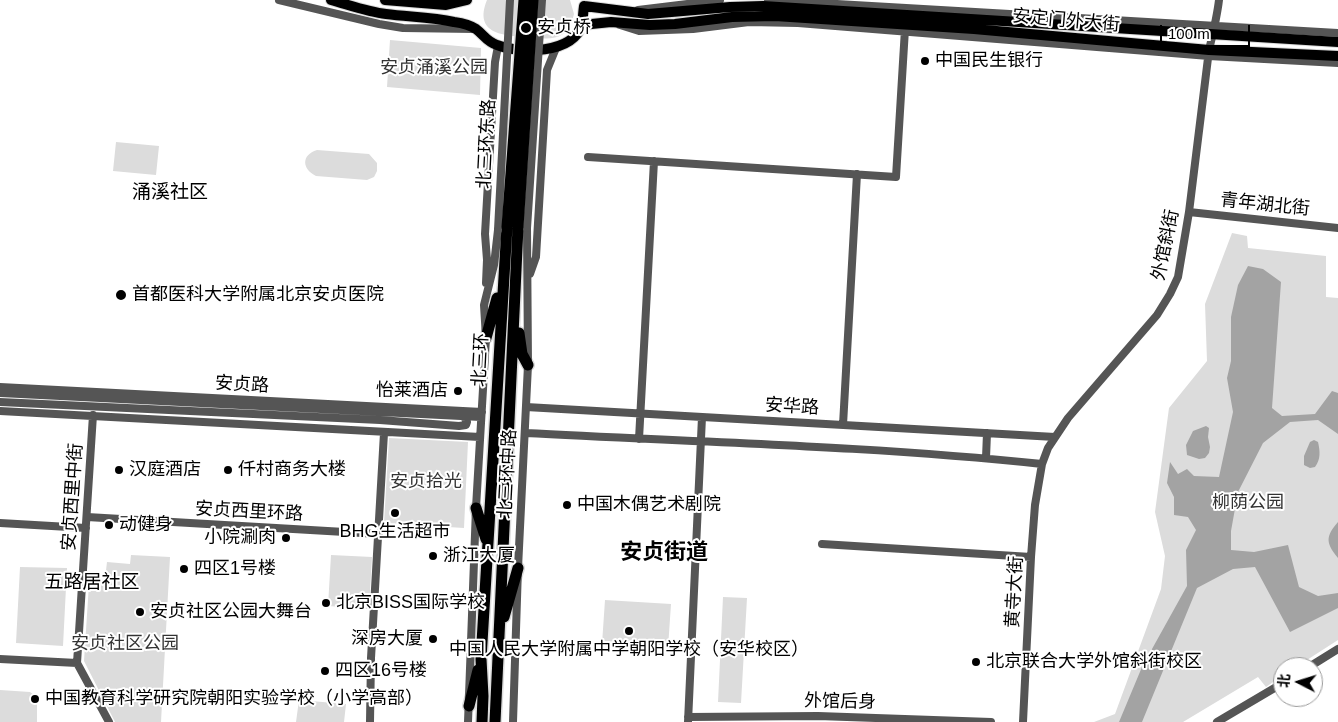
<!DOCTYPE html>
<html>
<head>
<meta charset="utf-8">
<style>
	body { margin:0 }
	#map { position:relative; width:1338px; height:722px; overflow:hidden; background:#fff; font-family:Arial,"Noto Sans SC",sans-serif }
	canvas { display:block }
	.north { position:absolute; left:1273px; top:657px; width:50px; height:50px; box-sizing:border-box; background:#fff; border:1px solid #999; border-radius:50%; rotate:275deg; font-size:14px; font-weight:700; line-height:20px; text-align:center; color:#000 }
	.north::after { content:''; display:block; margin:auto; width:18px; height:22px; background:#000; clip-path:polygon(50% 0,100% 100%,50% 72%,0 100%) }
	.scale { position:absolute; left:1160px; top:25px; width:90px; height:22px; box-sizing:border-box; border:2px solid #000; border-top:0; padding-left:6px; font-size:15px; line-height:18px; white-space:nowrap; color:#000; -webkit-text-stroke:4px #fff; paint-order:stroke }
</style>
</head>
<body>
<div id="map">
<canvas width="1338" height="722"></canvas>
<div class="north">北</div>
<div class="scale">100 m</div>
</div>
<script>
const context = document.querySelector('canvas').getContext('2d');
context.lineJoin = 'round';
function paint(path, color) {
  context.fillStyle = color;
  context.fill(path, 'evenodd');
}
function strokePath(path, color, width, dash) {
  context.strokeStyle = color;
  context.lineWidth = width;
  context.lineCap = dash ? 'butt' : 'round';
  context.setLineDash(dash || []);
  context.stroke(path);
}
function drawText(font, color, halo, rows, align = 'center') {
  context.font = font + ' Arial,"Noto Sans SC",sans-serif';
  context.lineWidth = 4;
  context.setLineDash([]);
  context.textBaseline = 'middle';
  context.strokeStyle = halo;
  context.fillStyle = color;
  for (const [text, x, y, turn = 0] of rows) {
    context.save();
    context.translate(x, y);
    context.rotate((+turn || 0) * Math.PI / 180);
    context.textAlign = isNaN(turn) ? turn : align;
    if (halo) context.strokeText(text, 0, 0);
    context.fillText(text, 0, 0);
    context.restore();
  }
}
paint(new Path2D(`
	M487,0H570L574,14C572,22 569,29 563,34C553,41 539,38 528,37C504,36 473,34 487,0Z
	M390,40L481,48L480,95L387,87Z
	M116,142L159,146L156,175L113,171Z
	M317,150L369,154L377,163V171L374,177L367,180L316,176C302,169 301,155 317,150Z
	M1232,233L1247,236L1248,248L1326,256V297L1338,298V640L1296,667H1283V675L1266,687L1258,677L1183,722H1094L1115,714L1161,589L1165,556L1155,512L1169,408L1207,361L1205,304Z
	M389,438L468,442L464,528L384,523Z
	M131,555L170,557L161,722H115L84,661L89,584L105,579L107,562L130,564Z
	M331,555L372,557L369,609L328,606Z
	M20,567L67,568L63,646L16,643Z
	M723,597L747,598L741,703L718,702Z
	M605,600L671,604L668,648L602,644Z
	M0,690L30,692L37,697V722H0Z
	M299,700L346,704L344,722H296Z`), '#dcdcdc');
paint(new Path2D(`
	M1248,266L1263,269L1281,282L1272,408L1282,416L1315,414L1332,391L1338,393V434L1318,420L1290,422L1263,443L1238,492L1231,531V550L1254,552L1288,545L1299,587L1318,596L1338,593V608L1290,632L1255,567L1233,569L1197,588L1142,722H1119L1142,667L1187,586L1186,550L1196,530L1188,517L1174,515V497L1167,483L1170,462L1178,474L1187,469L1194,476L1219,477L1233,412L1227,378L1231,361V317L1238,285Z
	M1206,426L1209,428L1208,437L1210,447L1209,453L1205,458L1199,459L1187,455L1186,445L1193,431Z
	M1314,440L1318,442C1320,451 1321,459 1315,467L1310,468L1304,465V456L1310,442Z
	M1338,522V558C1326,543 1325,537 1338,522Z`), '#a3a3a3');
const major = new Path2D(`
	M331,0C349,5 368,12 386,14C409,17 432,17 454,22C461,23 470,25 476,29C484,35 487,42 497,45C521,54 572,54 582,25C583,19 583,12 584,6
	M385,0L446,5L467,0
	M584,6L648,14L730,7L763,6L1338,42
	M582,25L611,22L650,25L675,24L732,17L775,16L974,29L1209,50L1338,56`);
const highway = new Path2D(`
	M519,333L522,354L528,365
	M486,338L497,298
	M476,508L486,539
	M504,617L518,568
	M469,706L478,670
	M482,722L483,696L481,659L507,227
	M495,722L518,227`);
strokePath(major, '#dbdbdb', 12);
strokePath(highway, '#dbdbdb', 14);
strokePath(new Path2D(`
	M279,0L379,24L403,28L474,29
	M768,0L1338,33
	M638,10L720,0
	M620,25L639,31L693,29L749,22L798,23L1209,56L1338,63
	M588,157L896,177L905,29
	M1189,212L1338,228
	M530,274L536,257L547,70L556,48
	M486,283L487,260L485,234L495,62L498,46
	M0,387L482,412
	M0,393L481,417
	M0,402L380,420L459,426L466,425L467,422L464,417
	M526,407L1055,437
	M0,411L480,437
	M93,415L77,663L109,722
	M843,425L857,174
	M525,433C697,442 871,446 1042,464
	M639,439L654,161
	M986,458L987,433
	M87,517L379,534
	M0,523L86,528
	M822,544L1031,557
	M0,659L77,663
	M1309,667L1338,649
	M688,717L818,716L991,722
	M370,722L371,658L384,433
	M468,722L476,508L486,338L484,305L494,265L498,230
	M513,722L518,568L528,365L527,228
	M688,722L702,417
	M1023,722L1031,557L1035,505L1042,464L1048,448L1068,418L1157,315L1170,294L1178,277L1189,212L1209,50C1213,33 1217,17 1219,0
	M1217,722L1283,683`), '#555', 8);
strokePath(major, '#000', 10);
strokePath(highway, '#000', 11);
const highwayBridge = new Path2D(`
	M507,227L524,0
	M518,227L533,0`);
strokePath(highwayBridge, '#dbdbdb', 14, []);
strokePath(new Path2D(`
	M527,228L542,0
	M498,230L510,0`), '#555', 8);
strokePath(highwayBridge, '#000', 11);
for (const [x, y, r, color] of [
	[526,28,6,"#000"],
	[925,61,5,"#000"],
	[121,295,6,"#000"],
	[458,391,5,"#000"],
	[119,470,5,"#000"],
	[228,470,5,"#000"],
	[567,505,5,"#000"],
	[395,513,5,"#000"],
	[109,525,5,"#000"],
	[286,538,5,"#000"],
	[433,556,5,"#000"],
	[184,569,5,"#000"],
	[326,603,5,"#000"],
	[140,612,5,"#000"],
	[629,631,5,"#000"],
	[433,639,5,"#000"],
	[976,662,5,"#000"],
	[325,671,5,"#000"],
	[35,699,5,"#000"]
]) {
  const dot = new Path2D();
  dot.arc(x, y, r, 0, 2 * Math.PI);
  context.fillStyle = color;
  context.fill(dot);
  strokePath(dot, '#fff', 2);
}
drawText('18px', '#000', '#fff', [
	["安定门外大街",1066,21,5],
	["北三环东路",487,144,-87],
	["青年湖北街",1265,205,6],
	["外馆斜街",1166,245,-78],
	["北三环",481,360,-87],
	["安贞路",242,385,3],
	["安华路",792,407,3],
	["北三环中路",508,474,-87],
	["安贞西里中街",73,497,-86],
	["安贞西里环路",249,512,3],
	["黄寺大街",1015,592,-87],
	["外馆后身",840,702,1]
]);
drawText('18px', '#000', '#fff', [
	["安贞桥",537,28],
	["中国民生银行",935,61],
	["首都医科大学附属北京安贞医院",132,295],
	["怡莱酒店",448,391,"right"],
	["汉庭酒店",129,470],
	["仟村商务大楼",238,470],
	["中国木偶艺术剧院",577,505],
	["动健身",119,525],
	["BHG生活超市",395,532,"center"],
	["小院涮肉",276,538,"right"],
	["浙江大厦",443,556],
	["四区1号楼",194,569],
	["北京BISS国际学校",336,603],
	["安贞社区公园大舞台",150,612],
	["深房大厦",423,639,"right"],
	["中国人民大学附属中学朝阳学校（安华校区）",629,650,"center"],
	["北京联合大学外馆斜街校区",986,662],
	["四区16号楼",335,671],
	["中国教育科学研究院朝阳实验学校（小学高部）",45,699]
], 'left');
drawText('18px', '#333', '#fff', [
	["安贞涌溪公园",434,68],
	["安贞拾光",426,482],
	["柳荫公园",1248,503],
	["安贞社区公园",125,644]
]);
drawText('19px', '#000', '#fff', [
	["涌溪社区",170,193],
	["五路居社区",92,583]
]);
drawText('bold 22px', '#000', '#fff', [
	["安贞街道",664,553]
]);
</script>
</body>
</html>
